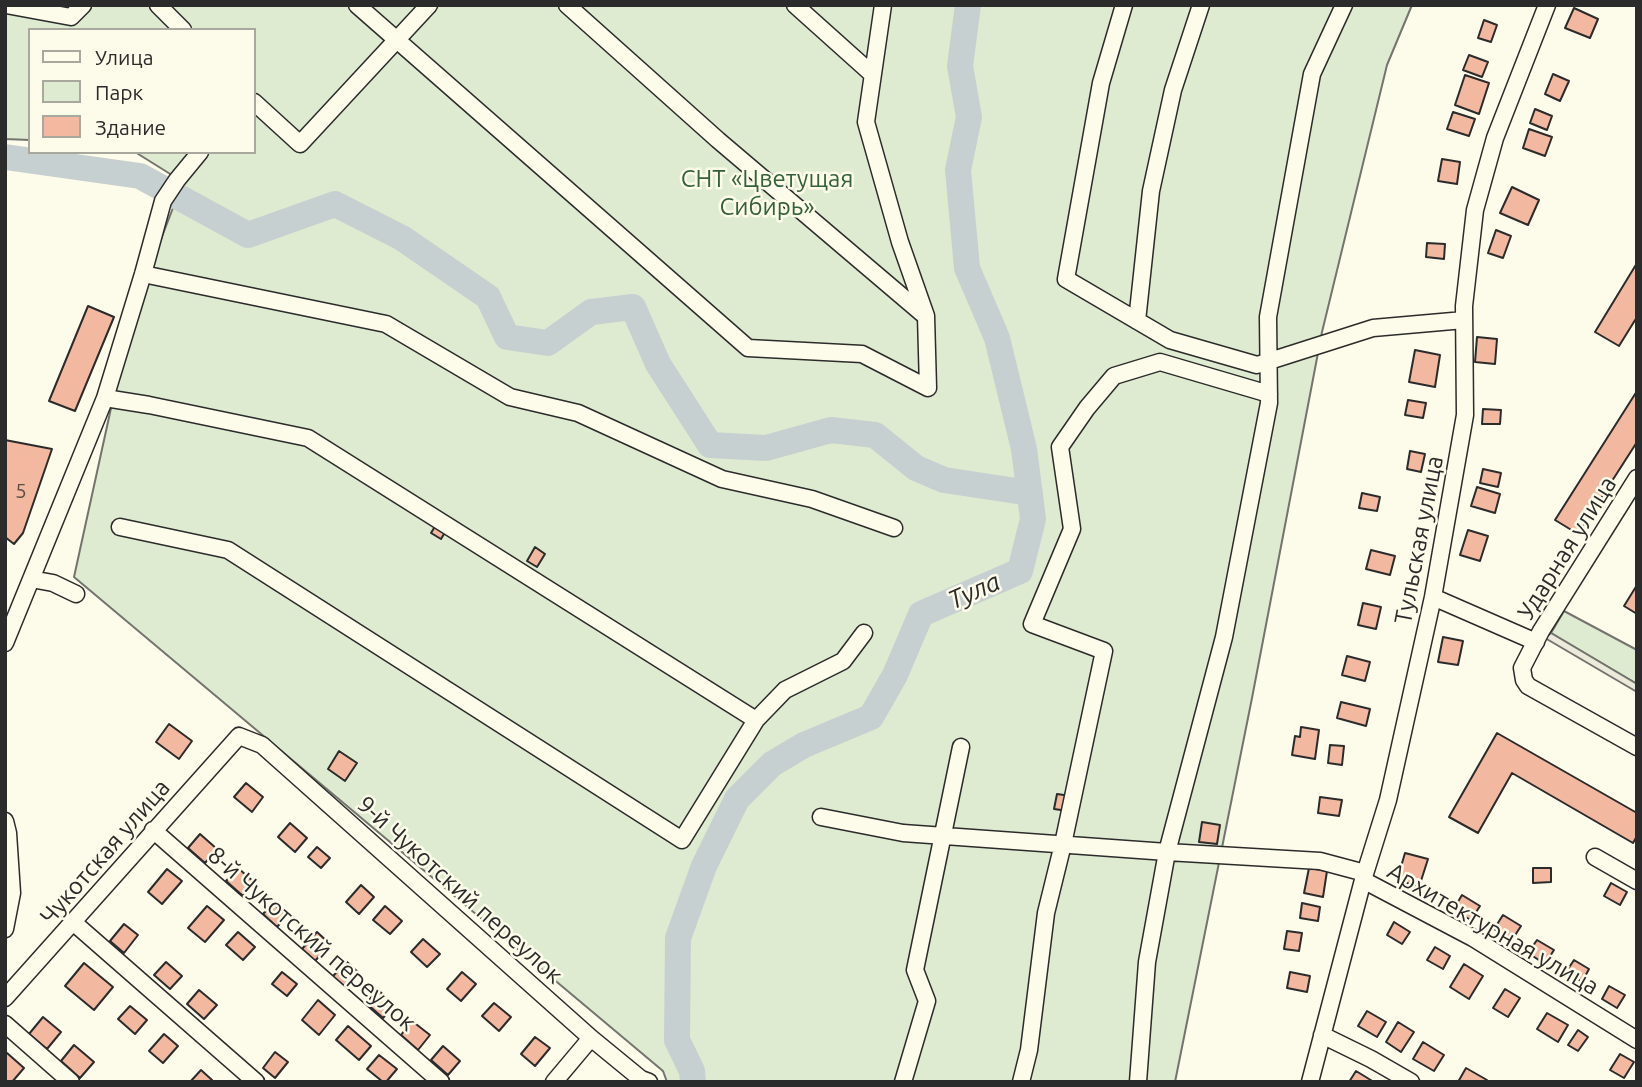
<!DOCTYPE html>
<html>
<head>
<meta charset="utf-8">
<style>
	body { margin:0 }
	#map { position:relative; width:1642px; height:1087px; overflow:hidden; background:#fdfbea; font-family:Ubuntu,sans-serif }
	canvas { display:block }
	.frame { position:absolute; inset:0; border:7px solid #2b2b2b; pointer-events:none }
	.legend { position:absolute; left:28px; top:28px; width:228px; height:126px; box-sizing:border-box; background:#fdfbea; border:2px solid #a9a89e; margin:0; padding:9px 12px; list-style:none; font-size:21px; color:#2b2b2b }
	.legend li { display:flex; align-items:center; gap:14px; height:35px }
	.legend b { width:35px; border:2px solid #a9a89e }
</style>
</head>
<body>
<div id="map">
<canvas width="1642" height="1087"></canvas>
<div class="frame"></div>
<ul class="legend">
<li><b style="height:9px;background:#fdfbea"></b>Улица</li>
<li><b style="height:19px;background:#deebd1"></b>Парк</li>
<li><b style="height:19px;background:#f2b8a0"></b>Здание</li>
</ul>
</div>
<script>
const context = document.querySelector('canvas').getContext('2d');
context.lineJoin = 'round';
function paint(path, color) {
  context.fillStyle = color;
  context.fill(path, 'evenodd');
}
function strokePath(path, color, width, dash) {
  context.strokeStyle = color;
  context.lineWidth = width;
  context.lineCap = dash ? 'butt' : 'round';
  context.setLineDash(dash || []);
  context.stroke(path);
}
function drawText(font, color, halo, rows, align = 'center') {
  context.font = font + ' Ubuntu,sans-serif';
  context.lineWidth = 5;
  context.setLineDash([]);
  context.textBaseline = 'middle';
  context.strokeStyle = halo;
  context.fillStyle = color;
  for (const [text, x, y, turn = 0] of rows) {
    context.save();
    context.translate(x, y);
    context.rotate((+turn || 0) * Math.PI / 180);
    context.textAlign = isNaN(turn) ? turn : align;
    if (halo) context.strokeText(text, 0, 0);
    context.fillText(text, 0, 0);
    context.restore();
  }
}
const green = new Path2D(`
	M5,5H1412L1387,65L1322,332L1252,698L1175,1082H667L663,1071L74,577L131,317L183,182L135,152H254V30H30V140L5,139Z
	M1564,611L1637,650V684L1551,633Z`);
paint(green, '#deebd1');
strokePath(green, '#74746e', 2);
const parking = new Path2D(`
	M1551,633L1637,684V692L1545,638Z`);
paint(parking, '#eceadb');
strokePath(parking, '#74746e', 2);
strokePath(new Path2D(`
	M5,157L140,176L248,235L335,204L402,238L488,297L507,337L548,343L591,312L633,307L658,364L710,445L766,448L831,430L875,435L916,468L944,480L1030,493
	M693,1082L692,1071L677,1040L678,938L704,866L737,799L772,764L804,745L871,717L895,675L921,614L1020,571L1033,519L1024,449L997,338L967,268L958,170L969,117L960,66L968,5`), '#c7d0d0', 26);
const building = new Path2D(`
	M1574,8L1598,19L1590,38L1565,28Z
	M1484,20L1497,25L1491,42L1478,38Z
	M1469,55L1488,62L1482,77L1463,70Z
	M1553,74L1569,81L1560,101L1545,94Z
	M1465,75L1489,83L1479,114L1455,105Z
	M1535,109L1552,116L1547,130L1530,123Z
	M1453,112L1475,119L1469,136L1447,129Z
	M1529,129L1552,137L1545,156L1523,148Z
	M1442,159L1460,162L1457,184L1438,181Z
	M1512,187L1539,200L1528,225L1500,213Z
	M1496,230L1511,236L1503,258L1488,253Z
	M1427,243L1445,244L1444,259L1426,257Z
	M1637,263V317L1619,346L1595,332Z
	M88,306L114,317L75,411L49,401Z
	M1477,337L1497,339L1495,364L1475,362Z
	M1415,350L1440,355L1435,387L1409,382Z
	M1637,391V442L1578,534L1555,520Z
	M1408,400L1426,403L1423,418L1405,415Z
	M1483,409L1501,410L1500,424H1482Z
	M5,440L52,449L23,533L14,544L5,537Z
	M1410,451L1425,454L1421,472L1407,469Z
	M1483,469L1501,473L1498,487L1480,483Z
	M1477,487L1500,494L1495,513L1471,506Z
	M1362,493L1380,497L1377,511L1359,508Z
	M437,523L447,529L441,539L431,533Z
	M1468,530L1488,536L1480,561L1460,555Z
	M535,547L545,554L537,567L527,561Z
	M1371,550L1395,556L1390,575L1366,569Z
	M1637,585V614L1624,606Z
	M1363,603L1381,607L1376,629L1358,625Z
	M1443,637L1463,641L1458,665L1438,662Z
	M1347,656L1370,662L1365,681L1342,675Z
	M1341,702L1370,709L1366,726L1337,718Z
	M169,724L192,741L179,759L156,742Z
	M1301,727L1319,730L1315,759L1292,755L1295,736L1300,737Z
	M1497,733L1637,813V836L1633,843L1512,773L1478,833L1449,817Z
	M1330,745L1344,746L1342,765L1328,763Z
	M339,751L357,763L345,781L328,769Z
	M246,783L263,797L252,812L234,797Z
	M1057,794L1071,796L1068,811L1054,809Z
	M1320,797L1342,800L1339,816L1318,813Z
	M1202,822L1220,825L1217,844L1199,842Z
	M290,823L307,838L295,852L278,837Z
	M200,834L217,849L205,863L188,848Z
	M317,847L330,858L321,868L308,857Z
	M1405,853L1428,859L1419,887L1397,880Z
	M238,868L255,883L243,896L226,881Z
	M1309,868L1327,871L1323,897L1304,893Z
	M1533,868H1551V882L1533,883Z
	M167,869L182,881L162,904L148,892Z
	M1611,883L1627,892L1620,905L1604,896Z
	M361,885L374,897L359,914L346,902Z
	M1462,895L1480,906L1471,920L1453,910Z
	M273,903L287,916L277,927L263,914Z
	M1302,903L1320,907L1318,921L1300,918Z
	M207,906L224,920L205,942L188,928Z
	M385,906L402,921L390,934L373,920Z
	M1503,915L1521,926L1512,940L1494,929Z
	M1394,922L1410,932L1402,944L1387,935Z
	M124,924L138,935L124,953L110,941Z
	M1287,931L1302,933L1299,951L1284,949Z
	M238,932L255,947L243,960L226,945Z
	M317,932L330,944L315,961L302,949Z
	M423,939L440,954L427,967L411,952Z
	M1537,940L1554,950L1545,964L1528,953Z
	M1435,947L1450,956L1443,969L1427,960Z
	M1574,960L1589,969L1582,982L1566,972Z
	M166,962L182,976L170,989L154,975Z
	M347,962L360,974L345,990L331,978Z
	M84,963L113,987L94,1010L65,986Z
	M1464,964L1483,976L1469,999L1450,987Z
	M282,972L297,984L287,996L272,984Z
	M462,972L476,984L461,1001L447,989Z
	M1290,972L1310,976L1307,992L1287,988Z
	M1609,986L1625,995L1617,1008L1602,999Z
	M1505,989L1520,998L1508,1017L1493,1008Z
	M199,990L217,1005L204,1019L187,1004Z
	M378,990L395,1005L383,1018L366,1003Z
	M318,1000L335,1015L319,1035L302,1020Z
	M494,1003L511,1017L499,1031L482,1016Z
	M130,1006L147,1020L135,1034L118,1019Z
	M1367,1011L1386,1022L1377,1037L1358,1026Z
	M1547,1013L1568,1025L1558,1042L1537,1029Z
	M43,1017L61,1032L47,1049L29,1034Z
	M412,1021L430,1035L418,1050L401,1035Z
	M1398,1022L1414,1032L1401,1052L1386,1042Z
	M348,1026L371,1046L359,1060L336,1040Z
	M1578,1030L1588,1037L1578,1051L1568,1045Z
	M164,1034L178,1046L163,1063L149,1051Z
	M535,1037L550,1048L535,1066L521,1054Z
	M1423,1042L1444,1055L1434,1071L1413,1059Z
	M74,1045L94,1062L80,1078L61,1061Z
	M443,1046L460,1061L448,1075L431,1060Z
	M275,1052L288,1062L275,1078L263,1068Z
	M7,1053L24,1068L12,1082H5V1055Z
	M1620,1054L1634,1062L1624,1078L1610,1070Z
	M379,1055L397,1069L386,1082H383L367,1069Z
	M1466,1068L1487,1080L1486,1082H1458Z
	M201,1070L212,1080L211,1082H190Z
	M1356,1071L1374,1082H1349Z`);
paint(building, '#f2b8a0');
strokePath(building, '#2b2b2b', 2);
const minor = new Path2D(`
	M6,5L71,17L83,5
	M158,5L183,30
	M357,5L748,348L862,354L928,388L926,316L900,242L866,122L883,5
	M567,5L718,140L924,315
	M795,5L872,74
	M1124,5L1101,83L1066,279L1170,340L1257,365L1373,328L1464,320
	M254,102L300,144L429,5
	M143,274L386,324L510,397L578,413L722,479L812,499L894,528
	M1137,321L1151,191L1173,90L1201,5
	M105,398L149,405L308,438L756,720
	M1637,478L1541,631L1522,668L1524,680L1528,686L1637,747
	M120,527L228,550L682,840L756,720L785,690L843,661L864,633
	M31,579L53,583L76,594
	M1433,597L1536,642
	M5,643L105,398L143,274L163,201L177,180L200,152
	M821,817L903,833L1167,852L1320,861L1365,873
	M5,821L8,833L12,893L5,929
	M153,830L441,1082
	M1595,857L1637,881
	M1363,880L1473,938L1637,1040
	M73,922L256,1082
	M5,998L239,736L262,745L591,1038L641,1079L649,1082
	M5,1024L71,1082
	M1322,1035L1371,1059L1411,1082
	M554,1082L591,1038
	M903,1082L927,1001L915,970L961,747
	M1021,1082L1029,1050L1046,913L1063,844L1104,651L1032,624L1072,529L1060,447L1087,408L1114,376L1160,362L1269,394
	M1138,1082L1147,962L1167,852L1224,637L1269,403L1268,317L1312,74L1344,5
	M1310,1082L1363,880L1388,800L1433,597L1465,415L1464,306L1475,210L1495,138L1547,5`);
strokePath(minor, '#2b2b2b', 19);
strokePath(minor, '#fdfbea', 16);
drawText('21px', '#5d4e48', null, [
	["5",21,491]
]);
drawText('24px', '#34623c', '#fdfbea', [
	["СНТ «Цветущая",767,179],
	["Сибирь»",767,207]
]);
drawText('24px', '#2b2b2b', '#fdfbea', [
	["Тульская улица",1419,540,-79],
	["Ударная улица",1567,548,-58],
	["Чукотская улица",105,852,-49],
	["9-й Чукотский переулок",460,890,42],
	["Архитектурная улица",1493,929,30],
	["8-й Чукотский переулок",312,939,41]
]);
drawText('italic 26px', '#2b2b2b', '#fdfbea', [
	["Тула",974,591,-24]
]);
</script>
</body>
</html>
